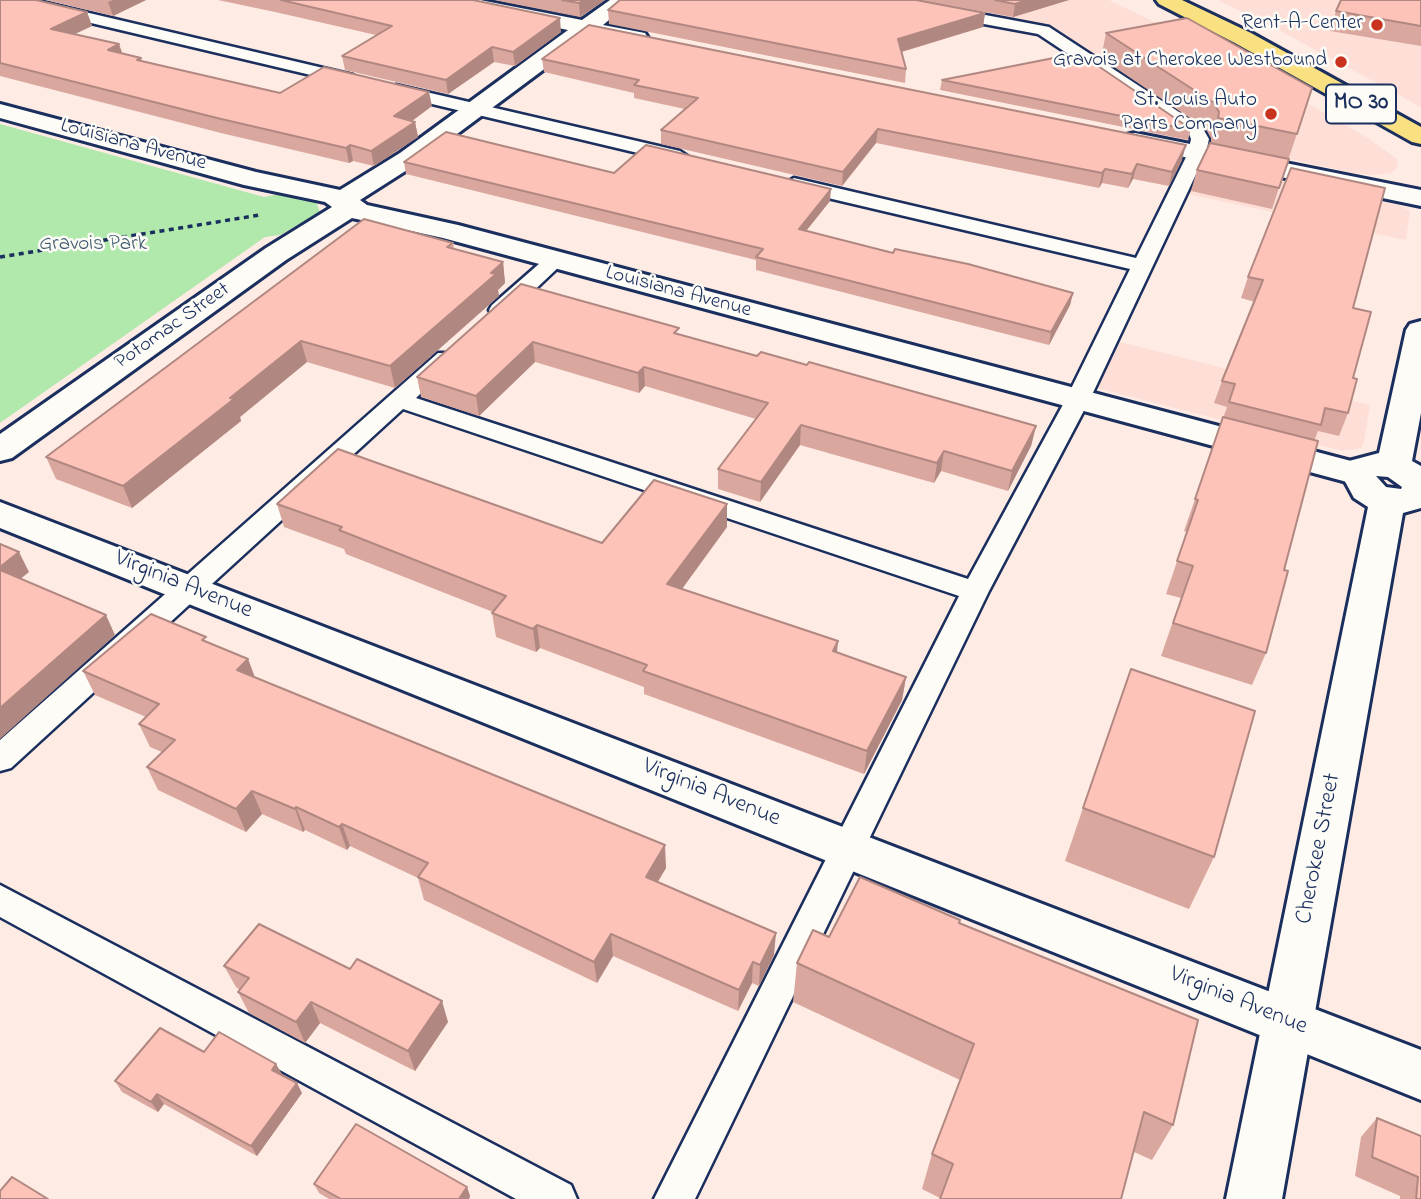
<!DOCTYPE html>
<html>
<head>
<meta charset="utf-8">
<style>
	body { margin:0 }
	canvas { display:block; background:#fdebe4 }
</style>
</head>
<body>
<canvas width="1421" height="1199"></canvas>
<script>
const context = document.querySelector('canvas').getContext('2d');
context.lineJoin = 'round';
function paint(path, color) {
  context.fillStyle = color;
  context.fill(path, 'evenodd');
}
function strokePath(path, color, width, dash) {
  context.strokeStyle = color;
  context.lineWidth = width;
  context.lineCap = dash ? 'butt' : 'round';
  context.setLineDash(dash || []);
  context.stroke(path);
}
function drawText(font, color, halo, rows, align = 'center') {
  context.font = font + ' "Indie Flower",sans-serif';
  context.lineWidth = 5;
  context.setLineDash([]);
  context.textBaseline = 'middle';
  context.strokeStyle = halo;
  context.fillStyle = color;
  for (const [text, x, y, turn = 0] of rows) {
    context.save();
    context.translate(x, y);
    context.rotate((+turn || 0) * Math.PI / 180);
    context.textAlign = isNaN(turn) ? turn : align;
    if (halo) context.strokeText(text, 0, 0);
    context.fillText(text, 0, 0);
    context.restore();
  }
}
paint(new Path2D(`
	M908,0H1109L1226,57L1368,138L1397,159L1398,167L1391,173L1375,175L1353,173L1210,141L1205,136L1038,23Z
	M1218,0H1421V107L1271,26Z
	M1202,164L1398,205L1410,211L1406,240L1187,194Z
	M1120,342L1370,405L1364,441L1361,448L1343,451L1097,388Z`), '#fddfd7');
paint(new Path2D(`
	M0,124L264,197C284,192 297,196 316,202L320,212L280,235L265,237L0,423Z`), '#b1e8ab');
const service = new Path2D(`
	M7,0H34L353,75L361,80L353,85L15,5Z
	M873,0H906L1049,27L1202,127L1209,139L1206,153L1090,399L989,591L695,1199H654L959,596L403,409L11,768L0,771V740L438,353H454L457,358L416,398L968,579L1066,399L1130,269L794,190L784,184L794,178L1136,258L1188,153L1191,139L1189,134L1038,34L881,5Z
	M396,85L680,151L689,157L680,163L390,94L387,90Z
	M555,254L562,256L565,260L562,264L508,315H492L489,310L492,305L548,256Z
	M0,885L571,1185L577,1199H516L0,917Z`);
const minor = new Path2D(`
	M439,0H480L582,20L610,0H633L603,25L645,33L648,38L645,43L637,45L590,35L418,163L360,200L367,205L458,225L1370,466L1375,474L1370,482L1358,485L443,238L352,218L286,260L12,458L0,461V434L266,248L332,207L325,202L244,185L0,118V104L256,172L340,190L400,153L568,30L449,6L442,4Z
	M1135,133L1421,190V206L1126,145L1123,140L1126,135Z
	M0,502L1421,1050V1100L0,528Z`);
const tertiary = new Path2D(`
	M1421,321V413L1412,461L1421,466V508L1403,513L1282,1199H1226L1368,507L1354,498L1341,474L1349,461L1379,453L1406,330L1410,324ZM1376,476L1388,477L1402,487L1401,489L1386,487Z`);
const primary = new Path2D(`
	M1156,0H1182L1251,33L1421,127V144L1412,142L1235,43L1159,4Z`);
strokePath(service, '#1b2f5e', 5);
strokePath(minor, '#1b2f5e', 6);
strokePath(tertiary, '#1b2f5e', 6);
strokePath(primary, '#1b2f5e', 6);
strokePath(new Path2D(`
	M0,257L260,215`), '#1b2f5e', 3.5, [5, 4.5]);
paint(service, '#fdfcf7');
paint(minor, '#fdfcf7');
paint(tertiary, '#fdfcf7');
paint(primary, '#f9e181');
paint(new Path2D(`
	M0,0L87,12L92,26L74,34L122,53L141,58L142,61L280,93L432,106L412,121L415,122L418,137L374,166L353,161L349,163L221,133L0,76Z
	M46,0H146L113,16Z
	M218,0H473L561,32L515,66L494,62L448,94L345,70L342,56L376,35L275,12Z
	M494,0H605L580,17Z
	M920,0H1069L1013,17Z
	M1421,0V46L1330,31L1336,11Z
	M608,10L985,13L983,27L902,52L906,69L905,83L609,24Z
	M1106,33L1312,88L1272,209L1191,191L1197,170L1211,143V138L1206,129L1101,58Z
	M542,59L1182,160L1169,186L1133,179L1128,188L1102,183L1099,188L876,143L842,186L661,144V130L685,109L634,98V93L544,72Z
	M942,80L1191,129L1188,140L940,90Z
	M404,162L614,173L830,201L806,231L893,253L1073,293L1070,305L1049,345L756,270V260L406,174Z
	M1291,168L1353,308V378L1348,413L1339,436L1318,431L1314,441L1266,653L1252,685L1161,656L1181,598L1166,594L1187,532L1184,531L1227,407L1214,403L1222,381L1255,302L1241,298L1248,277Z
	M453,243L454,249L503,262L505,283L498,290L499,296L395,388L307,362L240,417L241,421L132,508L56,479L46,457Z
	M521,284L679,335L757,356L1036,426L1031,446L1008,491L941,471L934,483L800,445L760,502L718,489V469L756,419L645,386L639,393L535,362L479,416L421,397L417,377Z
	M277,504L602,543L727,504V527L682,589L837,652L906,677L902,700L864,774L644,694V687L540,648L536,652L496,637L492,613L493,612L346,554L344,549L284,527Z
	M208,643L248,659L255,678L666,868L657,882L774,955L759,986L752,983L738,1011L613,956L597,983L424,900L418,878L350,846L347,850L305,830L303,832L262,814L246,832L158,790L147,767L162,752L150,747L139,724L146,717L95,695L83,671Z
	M1083,808L1214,857L1189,909L1065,861Z
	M959,923L1173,1125L1152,1160L1134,1152L940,1198L922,1189L932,1154L960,1080L793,1002L797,963L829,937Z
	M224,966L448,1022L415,1071L320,1023L305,1043L249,1013L238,992L240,990L236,987Z
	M204,1052L282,1074L302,1093L257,1156L164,1104L158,1112L122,1092L115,1081Z
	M1377,1118L1421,1136V1199H1400V1196L1355,1176L1361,1137Z
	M314,1184L467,1187L470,1196L469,1199H329L319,1193Z`), '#daa79e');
paint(new Path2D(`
	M113,0H146L113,16L108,2Z
	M584,0H605L580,17L579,3Z
	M1027,0H1069L1013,17L1015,4Z
	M87,12L92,26L56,43L51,29Z
	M985,13L983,27L897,53L898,39Z
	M560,18L561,32L515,66L513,52Z
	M119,44L124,58L108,50Z
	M492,47L494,62L448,94L446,80Z
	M429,92L432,106L397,132L394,116Z
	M415,122L418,137L374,166L371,151Z
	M878,129L876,143L842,186L843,172Z
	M350,145L353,161L349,163L346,148Z
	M1186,145L1182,160L1169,186L1172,172Z
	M1137,164L1133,179L1128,188L1132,174Z
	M1105,169L1102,183L1099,188L1102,173Z
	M831,189L830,201L798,241L799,229Z
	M503,262L505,283L498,290L499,296L395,388L390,366Z
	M1073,293L1070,305L1049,345L1051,332Z
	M301,341L307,362L240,417L241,421L132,508L123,486Z
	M533,342L535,362L479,416L476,396Z
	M644,367L645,386L639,393L638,373Z
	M801,425L800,445L760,502L761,482Z
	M1036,426L1031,446L1008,491L1012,471Z
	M944,451L941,471L934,483L937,463Z
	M727,504V527L668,608L667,584Z
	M19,552L29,572L8,589L0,574V567Z
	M106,615L115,635L0,739V708Z
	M537,625L540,648L536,652L533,629Z
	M838,641L836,665L833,651Z
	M248,659L257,683L237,670Z
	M906,677L902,700L864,774L867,751Z
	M252,791L262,814L246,832L236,809Z
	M296,807L305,830L303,832L295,809Z
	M342,824L350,846L347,850L339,827Z
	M665,845L666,868L647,900L646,877Z
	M776,933L774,955L759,986L760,965Z
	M611,934L613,956L597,983L594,962Z
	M753,962L752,983L738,1011L739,990Z
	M442,1001L448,1022L415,1071L408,1051Z
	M311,1002L320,1023L305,1043L296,1022Z
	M276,1064L282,1074L277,1080L272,1070Z
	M297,1083L302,1093L257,1156L251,1146Z
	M157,1094L164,1104L158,1112L151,1102Z
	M467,1187L470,1196L469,1199H459Z`), '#b18881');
const building = new Path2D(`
	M0,0H36L87,12L51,29L119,44L108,50L141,58L137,60L280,93L324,67L429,92L394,116L415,122L371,151L350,145L346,148L217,118L0,63Z
	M281,0H473L560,18L513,52L492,47L446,80L342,56L392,26Z
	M562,0H584L579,3Z
	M620,0H916L985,13L898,39L906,69L608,10Z
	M995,0H1027L1015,4Z
	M1341,0H1421V26L1336,11Z
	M1187,18L1312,88L1297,134L1218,118L1219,112L1214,103L1106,33Z
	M589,25L1186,145L1172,172L1137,164L1132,174L1105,169L1102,173L878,129L843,172L661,130L698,98L634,85L639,80L542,59Z
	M1079,53L1191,129V130L942,80Z
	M446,132L614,173L646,145L831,189L799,229L893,253L895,249L968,264L1073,293L1051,332L756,257L763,249L404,162Z
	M1210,143L1289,159L1279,188L1197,170Z
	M1291,168L1385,188L1353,308L1371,312L1353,378L1357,379L1348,413L1325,408L1321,425L1229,402L1235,384L1222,381L1263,280L1248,277Z
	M364,219L453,243L447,247L503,262L491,273L496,274L390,366L301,341L230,398L234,399L123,486L46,457Z
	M521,284L679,328L674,333L757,356L761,352L807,365L809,362L1036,426L1012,471L944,451L937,463L801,425L761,482L718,469L768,403L644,367L638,373L533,342L476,396L417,377Z
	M1223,417L1318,441L1284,570L1288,571L1266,653L1173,623L1193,566L1177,561L1198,500L1195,499Z
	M338,449L602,543L654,480L727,504L667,584L838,641L833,651L906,677L867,751L643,671L647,665L537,625L533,629L492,613L506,596L339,530L342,527L277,504Z
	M0,544L19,552L0,567Z
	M0,570L106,615L0,708Z
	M151,614L206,637L202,640L248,659L237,670L665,845L646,877L776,933L760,965L753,962L739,990L611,934L594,962L418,877L428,863L342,824L339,827L296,807L295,809L252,791L236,809L147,767L175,740L139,724L159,704L83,671Z
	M1131,669L1255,711L1214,857L1083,808Z
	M860,877L960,920L959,923L1198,1020L1173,1125L1144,1112L1121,1199H940L953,1164L932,1154L974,1044L797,963L813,930L829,937Z
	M259,924L350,969L357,959L442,1001L408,1051L311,1002L296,1022L238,992L249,978L224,966Z
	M160,1028L204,1052L219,1032L276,1064L272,1070L297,1083L251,1146L157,1094L151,1102L115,1081Z
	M1377,1118L1421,1136V1199H1416L1418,1177L1372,1157Z
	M356,1124L467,1187L459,1199H341L314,1184Z
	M12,1177L48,1199H0V1191Z`);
paint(building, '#fdc2b8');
strokePath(building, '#b18881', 2);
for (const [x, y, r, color] of [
	[1377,25,7,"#c8321e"],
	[1341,62,7,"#c8321e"],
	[1271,114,7,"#c8321e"]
]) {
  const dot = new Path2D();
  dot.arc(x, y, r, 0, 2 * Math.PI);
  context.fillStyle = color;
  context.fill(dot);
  strokePath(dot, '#fdfcf7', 2.5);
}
drawText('21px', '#1b2f5e', '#fdfcf7', [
	["Rent-A-Center",1363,25],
	["Gravois at Cherokee Westbound",1327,62],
	["St. Louis Auto",1257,102],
	["Parts Company",1257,126]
], 'right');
drawText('21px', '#1b2f5e', '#fdfcf7', [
	["Louisiana Avenue",133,146,15],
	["Louisiana Avenue",678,293,15],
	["Potomac Street",173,327,-35]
]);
drawText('21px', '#405d71', '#fdfcf7', [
	["Gravois Park",93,246]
]);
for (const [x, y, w] of [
	[1361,104,70]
]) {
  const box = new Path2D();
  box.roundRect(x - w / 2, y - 19.5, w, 39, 5);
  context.fillStyle = '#fdfcf7';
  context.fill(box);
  strokePath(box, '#1b2f5e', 2);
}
drawText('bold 23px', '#1b2f5e', null, [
	["MO 30",1361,104]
]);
drawText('24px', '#1b2f5e', '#fdfcf7', [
	["Virginia Avenue",183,586,22],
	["Virginia Avenue",711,794,22],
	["Cherokee Street",1320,849,-79],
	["Virginia Avenue",1238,1002,22]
]);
</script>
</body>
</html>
